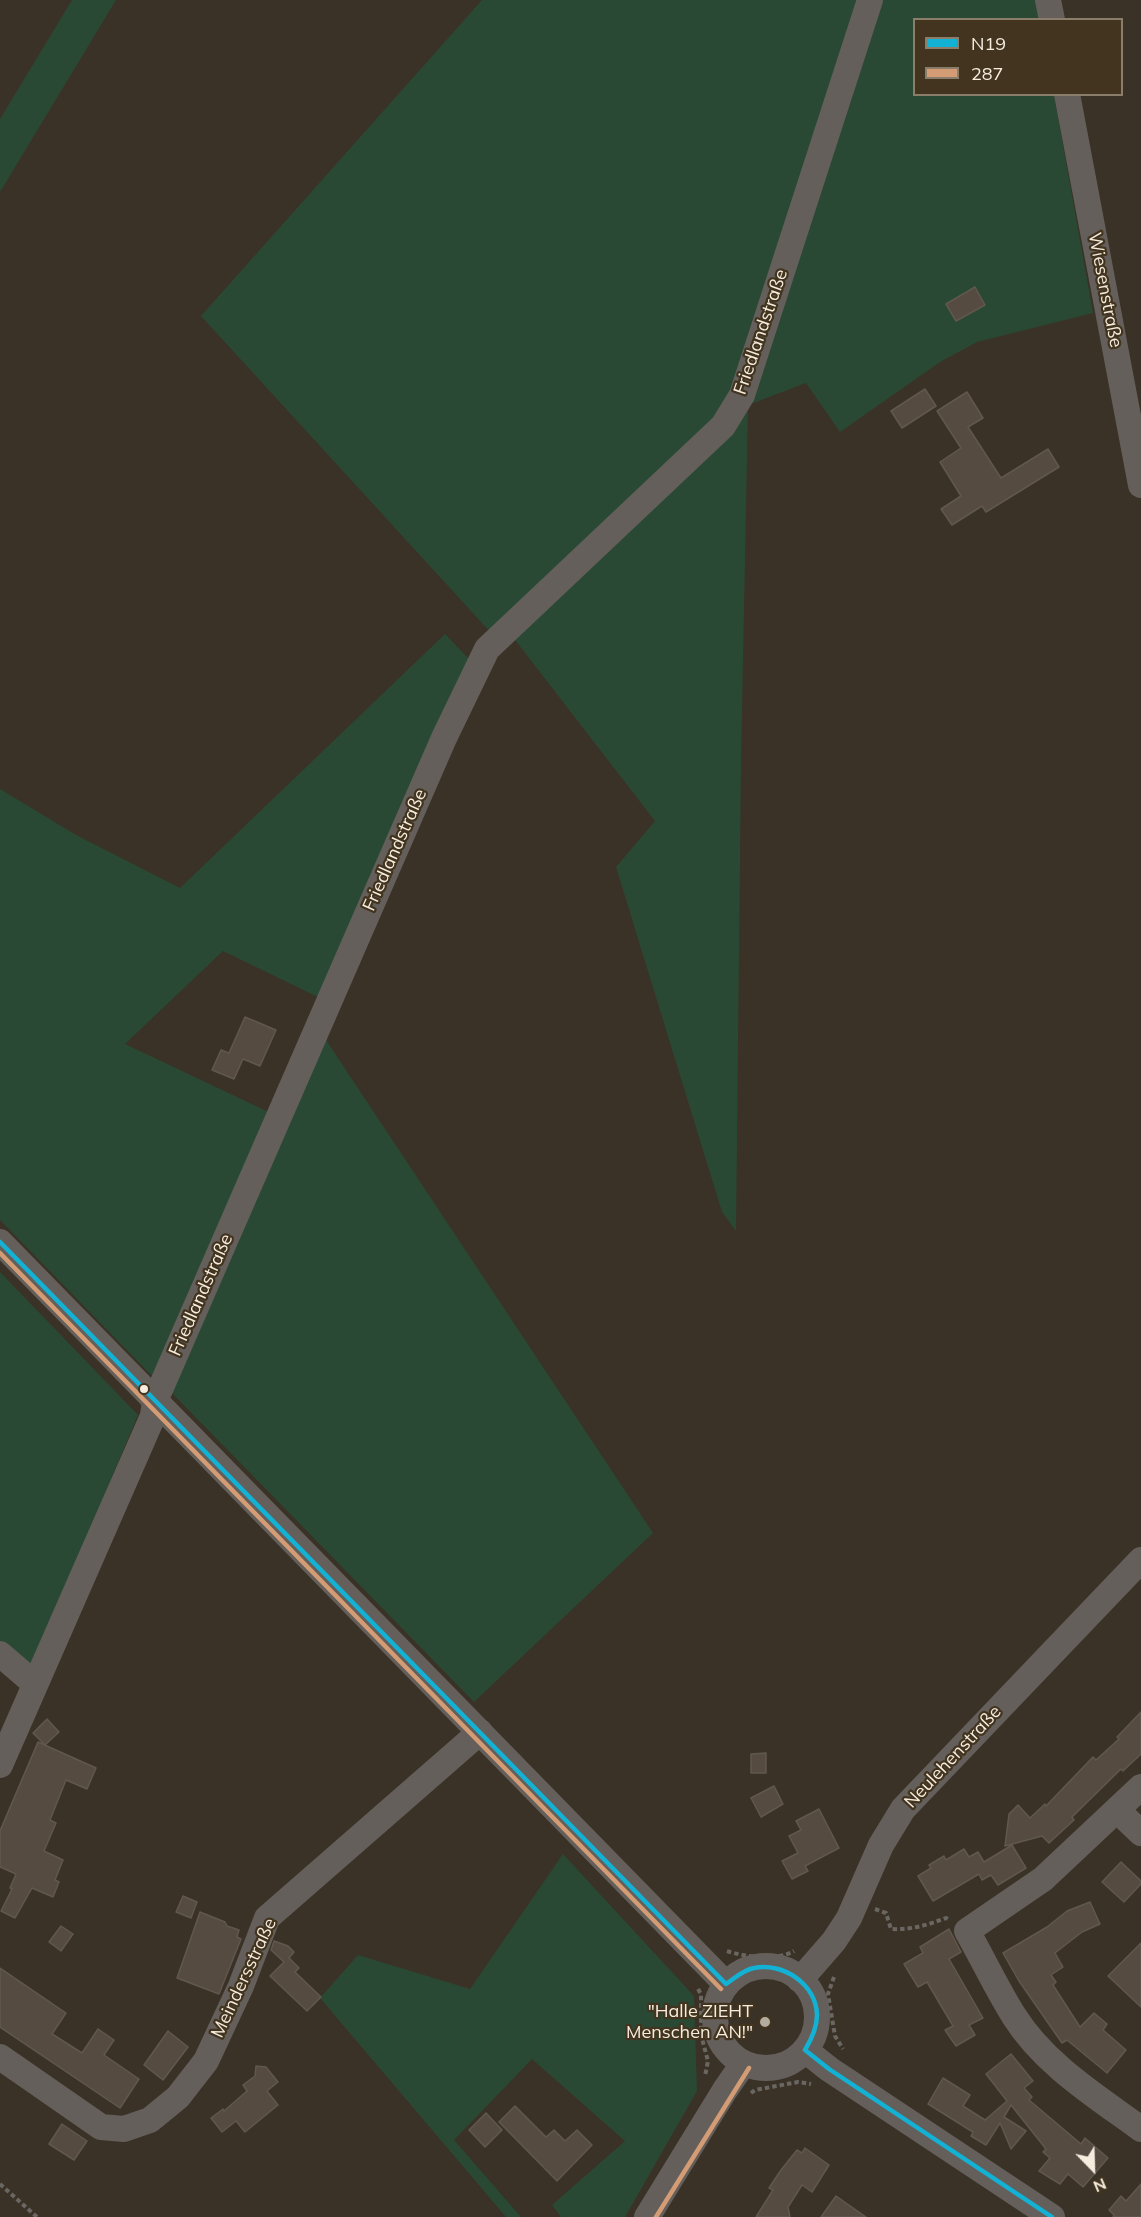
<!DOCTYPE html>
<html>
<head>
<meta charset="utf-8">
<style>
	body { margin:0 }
	#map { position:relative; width:1141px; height:2217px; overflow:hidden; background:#3a3226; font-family:Mulish,sans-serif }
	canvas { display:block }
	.legend { position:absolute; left:913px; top:18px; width:210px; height:78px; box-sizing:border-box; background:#42341e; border:2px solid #8a7e6b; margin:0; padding:8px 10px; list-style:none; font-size:18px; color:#f6eddf }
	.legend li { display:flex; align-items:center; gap:12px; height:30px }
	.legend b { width:30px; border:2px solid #8a7e6b }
	.north { position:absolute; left:1063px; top:2139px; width:60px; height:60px; -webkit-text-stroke:4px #42341e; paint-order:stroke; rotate:157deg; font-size:16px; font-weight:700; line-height:24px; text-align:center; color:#f6eddf }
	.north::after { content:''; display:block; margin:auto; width:21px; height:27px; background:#f6eddf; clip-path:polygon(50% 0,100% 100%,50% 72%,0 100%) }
</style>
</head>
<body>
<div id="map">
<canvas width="1141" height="2217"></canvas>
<ul class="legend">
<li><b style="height:8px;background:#13b2d5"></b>N19</li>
<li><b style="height:8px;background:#d39c74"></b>287</li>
</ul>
<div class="north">N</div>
</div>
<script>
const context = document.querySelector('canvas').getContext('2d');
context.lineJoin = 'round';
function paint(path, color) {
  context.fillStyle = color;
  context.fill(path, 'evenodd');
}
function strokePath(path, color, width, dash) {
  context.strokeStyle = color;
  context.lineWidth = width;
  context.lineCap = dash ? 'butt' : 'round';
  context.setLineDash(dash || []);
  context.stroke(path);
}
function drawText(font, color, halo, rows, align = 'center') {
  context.font = font + ' Mulish,sans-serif';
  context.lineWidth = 4.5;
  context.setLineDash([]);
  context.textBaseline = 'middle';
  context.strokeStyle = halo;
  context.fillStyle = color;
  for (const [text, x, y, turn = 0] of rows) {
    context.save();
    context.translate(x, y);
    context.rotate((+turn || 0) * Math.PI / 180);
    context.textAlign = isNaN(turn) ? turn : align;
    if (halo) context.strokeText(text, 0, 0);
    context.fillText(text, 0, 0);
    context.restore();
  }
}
paint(new Path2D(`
	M72,0H116L0,192V119Z
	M482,0H859L740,374L723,412L492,634L201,316Z
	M877,0H1037L1040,19L914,20V94L1054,95L1093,313L977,342L940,362L840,432L806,383L748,405L741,764L736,1231L722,1212L616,867L655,821L512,636L729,433Z
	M445,634L469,659L324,1000L223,951L125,1044L275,1115L155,1379L0,1220V789L76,835L180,888Z
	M326,1040L653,1533L474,1702L169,1390Z
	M0,1272L138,1415L30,1671L0,1643Z
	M563,1854L694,1996L697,2091L625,2217H561L552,2205L625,2141L532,2059L454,2140L521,2217H506L320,1998L358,1955L470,1989Z`), '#2a4934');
const building = new Path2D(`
	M975,287L985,305L956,321L946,304Z
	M925,389L936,406L902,428L891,411Z
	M967,392L983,418L968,427L1001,478L1048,449L1059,467L986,512L982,506L952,525L941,509L961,496L940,462L961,448L937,411Z
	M245,1017L276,1030L260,1066L243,1059L234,1079L212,1070L221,1050L229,1053Z
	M1141,1712V1754L1123,1771L1121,1769L1072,1817L1074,1820L1049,1843L1042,1836L1005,1846L1009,1814L1018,1805L1030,1818L1045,1804L1046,1806L1093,1757L1096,1760L1119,1739L1117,1737Z
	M47,1719L59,1732L45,1745L33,1733Z
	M38,1742L96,1768L87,1789L66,1780L50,1820L56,1823L44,1851L63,1860L55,1880L59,1882L53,1897L32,1888L15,1918L1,1911L12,1889L10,1888L16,1874L0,1867V1831Z
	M766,1753V1773H751V1754Z
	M774,1786L783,1804L761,1817L751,1798Z
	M819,1809L839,1848L805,1866L808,1871L792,1879L782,1861L798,1853L789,1836L801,1830L796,1821Z
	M1012,1845L1026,1868L998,1885L991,1875L982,1880L979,1874L933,1901L918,1876L931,1868L929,1865L944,1856L946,1860L964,1849L969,1857L978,1852L984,1862Z
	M1121,1862L1141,1881V1884L1124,1902L1102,1882Z
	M183,1896L197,1902L191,1918L176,1912Z
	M1090,1902L1100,1924L1082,1932L1055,1953L1063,1967L1051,1975L1056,1982L1053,1985L1080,2027L1094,2013L1107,2024L1103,2030L1126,2050L1107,2073L1067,2040L1062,2043L1019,1981L1003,1953L1047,1927L1067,1911Z
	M200,1912L225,1922L227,1926L239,1930L237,1937L241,1939L219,1994L177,1978Z
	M61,1926L73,1934L61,1951L49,1942Z
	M949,1929L961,1952L949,1959L983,2018L969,2025L975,2035L956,2046L945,2030L953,2026L927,1982L918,1987L904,1964L923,1953L920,1947Z
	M274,1941L288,1946L294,1952L289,1958L299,1968L295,1972L321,1997L307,2011L270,1976L284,1962L271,1950Z
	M1141,1943V2007L1108,1976Z
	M0,1968L66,2013L52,2034L82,2053L98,2029L114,2040L104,2055L139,2079L120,2108L0,2027Z
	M168,2031L188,2047L163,2080L144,2065Z
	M1011,2054L1033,2081L1024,2088L1032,2097L1029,2100L1081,2144L1085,2138L1108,2158L1083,2187L1068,2174L1060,2184L1039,2171L1050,2158L1043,2152L1046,2149L1011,2105L1004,2117L1026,2131L1011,2149L1000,2123L986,2145L971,2136L973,2132L928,2104L943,2078L970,2095L963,2106L985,2120L1007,2101L986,2074Z
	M256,2066L266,2067L278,2082L267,2091L278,2105L245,2132L236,2121L222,2132L211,2118L223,2109L224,2111L247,2091L243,2085L255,2076Z
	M515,2106L546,2137L554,2130L565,2141L577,2130L592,2145L557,2181L499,2122Z
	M486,2113L502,2130L485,2147L469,2130Z
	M62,2124L87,2141L74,2160L49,2144Z
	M805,2148L829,2165L812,2192L802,2185L788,2207L790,2217H756L773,2190L769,2188L781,2170L797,2150L802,2153Z
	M1141,2184V2217H1113L1114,2215L1109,2210L1121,2196L1126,2201Z
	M836,2196L866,2217H821Z`);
paint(building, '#564b40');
strokePath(building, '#60584f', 1.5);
strokePath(new Path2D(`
	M875,1909L886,1913L891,1929C911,1930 928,1925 946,1918L949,1920
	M727,1951C745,1957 777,1961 794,1951
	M834,1977L828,1994L835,2036L843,2049
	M698,1989L701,1994V2035L708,2061L705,2076
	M751,2093L755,2090L798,2082L811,2084
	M0,2184L37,2217`), '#6a6661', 4, [4.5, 3]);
strokePath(new Path2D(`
	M1048,0L1052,20
	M1067,94L1141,485
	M0,1242L726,1984
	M0,1654L35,1684
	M0,1765L153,1416L155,1401L444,738L487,649L723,426L742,395L870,0
	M1141,1787L1043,1879L967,1931C983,1959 997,1989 1014,2016C1044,2064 1096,2096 1141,2129
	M1117,1810L1141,1833
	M715 2017a51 51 0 1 1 102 0a51 51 0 1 1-102 0Z
	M800,1980L834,1941L849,1918L881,1845L903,1809L1141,1560
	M805,2050L829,2069L1052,2217
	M0,2057L101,2127L124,2129L150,2120L178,2097L206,2061L241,1986L267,1918L480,1732
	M647,2217L725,2090L743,2064`), '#645f5b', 26);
strokePath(new Path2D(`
	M0,1242L726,1984C735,1978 743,1970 754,1968C783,1962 816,1984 817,2015C817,2027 811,2040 805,2050L829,2069L1052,2217`), '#13b2d5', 4.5);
strokePath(new Path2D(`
	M0,1253L721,1989
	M656,2217L749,2068`), '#d39c74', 4.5);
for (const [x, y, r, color] of [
	[144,1389,5,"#f6eddf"],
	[765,2022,6,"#b4ac9e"]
]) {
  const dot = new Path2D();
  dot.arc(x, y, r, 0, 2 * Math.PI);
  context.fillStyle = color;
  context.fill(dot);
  strokePath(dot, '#42341e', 2);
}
drawText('18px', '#f6eddf', '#42341e', [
	["Wiesenstraße",1105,290,79],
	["Friedlandstraße",761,332,-71],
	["Friedlandstraße",395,850,-66],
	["Friedlandstraße",201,1295,-66],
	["Neulehenstraße",953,1757,-47],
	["Meindersstraße",244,1978,-65]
]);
drawText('18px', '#f6eddf', '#42341e', [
	["\"Halle ZIEHT",753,2012],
	["Menschen AN!\"",753,2033]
], 'right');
</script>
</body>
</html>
